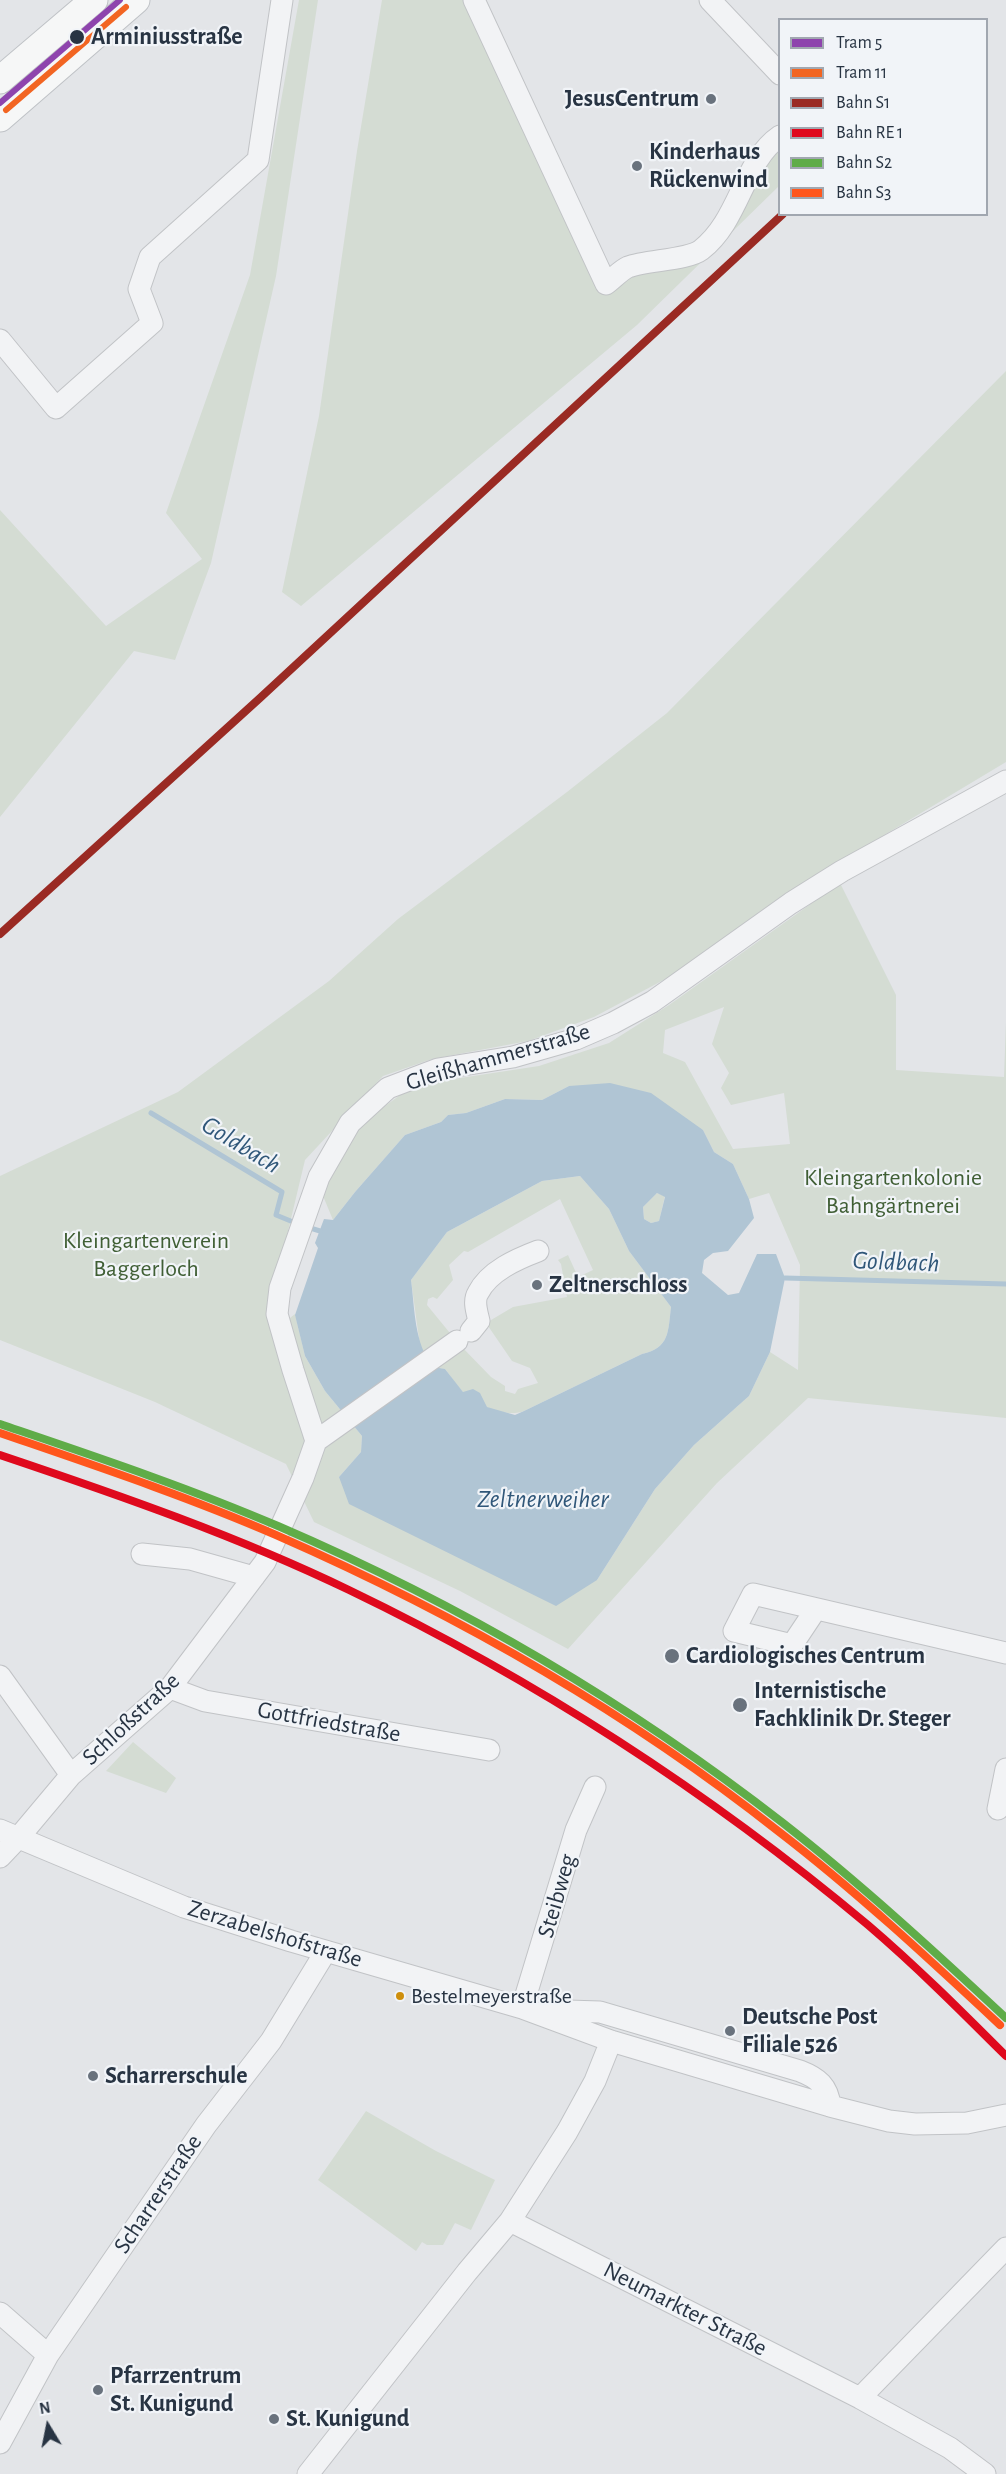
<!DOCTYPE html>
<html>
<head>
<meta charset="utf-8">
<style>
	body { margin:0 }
	#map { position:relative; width:1006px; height:2474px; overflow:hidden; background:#e3e5e8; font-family:"Alegreya Sans",sans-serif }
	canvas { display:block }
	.legend { position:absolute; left:778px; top:18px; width:210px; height:198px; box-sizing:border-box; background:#f1f4f8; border:2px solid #a1a7b0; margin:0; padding:8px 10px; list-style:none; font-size:18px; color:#283443 }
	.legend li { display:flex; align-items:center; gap:12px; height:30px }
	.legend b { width:30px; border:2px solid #a1a7b0 }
	.north { position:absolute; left:18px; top:2396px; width:60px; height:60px; -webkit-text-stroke:4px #f1f4f8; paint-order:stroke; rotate:350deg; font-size:16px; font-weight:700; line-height:24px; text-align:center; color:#283443 }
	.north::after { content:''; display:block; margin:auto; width:21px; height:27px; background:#283443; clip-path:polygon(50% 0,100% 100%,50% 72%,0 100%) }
</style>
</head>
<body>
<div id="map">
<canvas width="1006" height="2474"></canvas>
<ul class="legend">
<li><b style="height:8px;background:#8e44ad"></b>Tram 5</li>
<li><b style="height:8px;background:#f26522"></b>Tram 11</li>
<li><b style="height:8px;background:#9a2a23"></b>Bahn S1</li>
<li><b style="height:8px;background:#df091d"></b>Bahn RE 1</li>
<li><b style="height:8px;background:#5fac48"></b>Bahn S2</li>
<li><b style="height:8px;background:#ff561d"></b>Bahn S3</li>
</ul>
<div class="north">N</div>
</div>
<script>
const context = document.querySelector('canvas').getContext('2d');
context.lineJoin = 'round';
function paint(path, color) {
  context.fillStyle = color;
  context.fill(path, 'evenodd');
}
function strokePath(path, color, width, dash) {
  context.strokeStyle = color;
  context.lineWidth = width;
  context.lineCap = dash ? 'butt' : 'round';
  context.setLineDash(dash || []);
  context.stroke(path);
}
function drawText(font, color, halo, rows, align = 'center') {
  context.font = font + ' "Alegreya Sans",sans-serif';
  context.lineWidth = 4.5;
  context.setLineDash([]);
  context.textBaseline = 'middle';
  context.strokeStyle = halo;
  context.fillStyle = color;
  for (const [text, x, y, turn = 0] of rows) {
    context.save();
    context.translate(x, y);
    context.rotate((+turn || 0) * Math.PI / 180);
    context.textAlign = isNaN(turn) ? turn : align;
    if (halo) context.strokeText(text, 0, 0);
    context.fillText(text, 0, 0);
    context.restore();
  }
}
paint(new Path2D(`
	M299,0H318L276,276L211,563L175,660L134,651L0,817V510L106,626L202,559L166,513L250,275Z
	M382,0H465L601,294L634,271L700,257L779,143V186L637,325L301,606L282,592L319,416L357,151Z
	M1006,371V762L866,846L703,959L594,1017L528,1041L432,1059L383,1076L305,1160L279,1269L271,1333L295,1314L305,1356L325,1391L362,1436L361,1452L339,1477L597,1580L655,1489L694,1445L749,1396L770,1352L798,1370L800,1265L769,1193L749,1199L733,1164L714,1152L703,1130L569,1086L542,1100L505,1099L466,1113L448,1115L441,1122L405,1135L355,1192L333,1220L321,1191L356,1127L414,1085L539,1066L609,1043L669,1005L840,883L896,995V1070L1004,1077L1006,1022V1418L808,1398L717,1483L568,1649L460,1591L314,1522L286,1464L155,1402L0,1340V1176L178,1092L329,981L398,919L567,792L667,713ZM724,1007L712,1044L729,1073L721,1088L731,1105L784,1093L790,1144L733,1149L685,1062L663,1053L665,1030Z
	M580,1176L609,1209L629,1251L671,1307C668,1331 670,1348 642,1354L524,1411C506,1418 477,1406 463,1392C456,1386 451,1376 445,1369L433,1368L461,1346L491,1377L505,1386V1391L515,1394L518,1389L538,1383L530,1368L512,1361L486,1323L513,1307L567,1297L561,1264L558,1260L568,1255L578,1277L593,1270L560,1199L468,1252L464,1251L449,1265L453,1280L437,1299L433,1297L428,1299L427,1305L454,1338L426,1358L420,1346L411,1280L447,1232L542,1181Z
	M657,1193L665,1196L659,1221L651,1223L644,1219L643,1207Z
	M133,1742L176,1778L166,1793L106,1771Z
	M366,2111L436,2151L495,2180L471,2230L455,2223L443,2245H427L422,2242L416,2251L318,2180Z`), '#d4dcd3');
paint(new Path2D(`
	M610,1083L651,1093L703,1130L714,1152L733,1164L749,1199L754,1218L728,1251L713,1253L704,1260L702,1273L728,1295L739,1293L757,1254H776L785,1278L770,1352L749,1396L694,1445L655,1489L597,1580L556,1606L349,1504L339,1477L361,1452L362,1436L325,1391L305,1356L295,1315L318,1248L315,1243L324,1219L333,1220L355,1192L405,1135L441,1122L448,1115L466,1113L505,1099L542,1100L569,1086ZM580,1176L609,1209L629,1251L671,1307C668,1331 670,1348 642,1354L524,1411L515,1415L487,1407L480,1393L473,1389L463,1392L445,1369L433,1367C414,1343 415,1310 411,1280L447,1232L542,1181ZM657,1193L665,1197L659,1221L651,1223L644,1219L643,1207Z`), '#b0c5d4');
strokePath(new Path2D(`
	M151,1113L282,1192L276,1215L298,1224
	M307,1227L320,1231
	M785,1278L1006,1284`), '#b0c5d4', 5);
const minor = new Path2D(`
	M474,0L606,284C613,279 621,270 628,267C646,260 688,260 701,250C740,220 743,161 780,136
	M710,0L780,74
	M0,340L56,408L152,323L139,289L150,257L258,160L282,0
	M471,1331L479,1321C477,1312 473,1301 478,1293C489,1271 517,1259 538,1251
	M316,1441L457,1341
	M142,1554L190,1559L254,1577
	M816,1609L792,1645L734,1631L753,1594L1006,1653
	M0,1676L71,1775
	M170,1688L205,1701L489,1750
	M998,1809L1006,1769
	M0,1830L184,1907L291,1941L522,2008L611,2041L830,2106L889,2121L915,2124L967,2123L1006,2115
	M0,1857L19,1837L71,1775L170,1688L265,1562L303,1478L316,1441L293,1370L277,1314L280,1288L319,1177L350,1123L388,1088L438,1069L513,1057L576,1039L613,1023L652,1002L791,903L842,871L1006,781
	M522,2008L576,1830L595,1787
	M539,2013L568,2011L600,2012L800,2071C818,2078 828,2086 830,2106
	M510,2221L860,2398L950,2448L985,2474
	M0,2313L48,2355
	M860,2398L1006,2248
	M0,2443L48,2355L206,2125L271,2041L326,1951
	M308,2474L467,2272L510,2221L567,2132L595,2081L611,2041`);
const major = new Path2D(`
	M0,80L94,0
	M0,118L136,0`);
strokePath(minor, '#c1c3c6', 23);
strokePath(major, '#bfc2c6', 29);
strokePath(minor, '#f2f3f5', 21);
strokePath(major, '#f6f7f7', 27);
strokePath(new Path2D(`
	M0,934L260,698L783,214`), '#9a2a23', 8);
strokePath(new Path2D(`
	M0,1455C119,1495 237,1536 349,1590C536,1680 709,1792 868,1925C916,1966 961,2011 1006,2056`), '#df091d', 8);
strokePath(new Path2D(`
	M0,1424C94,1456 187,1487 278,1526C457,1603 630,1704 783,1823C861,1884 934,1951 1006,2018`), '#5fac48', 8);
strokePath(new Path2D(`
	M0,1433C93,1465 186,1496 276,1535C454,1613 626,1711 778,1831C856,1891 928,1958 1000,2025`), '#ff561d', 8);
strokePath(new Path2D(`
	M0,103L120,0`), '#8e44ad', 6);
strokePath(new Path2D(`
	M6,110L126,7`), '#f26522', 6);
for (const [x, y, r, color] of [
	[77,37,8,"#283443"],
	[711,99,6,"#69727d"],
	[637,166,6,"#69727d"],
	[537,1285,6,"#69727d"],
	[672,1656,8,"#69727d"],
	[740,1705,8,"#69727d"],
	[400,1996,5,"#ce8f0d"],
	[730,2031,6,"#69727d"],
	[93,2076,6,"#69727d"],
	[98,2390,6,"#69727d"],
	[274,2419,6,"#69727d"]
]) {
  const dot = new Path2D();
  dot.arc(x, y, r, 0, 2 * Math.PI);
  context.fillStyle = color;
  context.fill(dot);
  strokePath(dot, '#f1f4f8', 2);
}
drawText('22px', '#283443', '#f1f4f8', [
	["Bestelmeyerstraße",411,1996]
], 'left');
drawText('bold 24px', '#283443', '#f1f4f8', [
	["Arminiusstraße",91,37]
], 'left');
drawText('bold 24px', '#283443', '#f1f4f8', [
	["JesusCentrum",699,99,"right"],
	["Kinderhaus",649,152],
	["Rückenwind",649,180],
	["Zeltnerschloss",549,1285],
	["Cardiologisches Centrum",686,1656],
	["Internistische",754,1691],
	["Fachklinik Dr. Steger",754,1719],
	["Deutsche Post",742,2017],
	["Filiale 526",742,2045],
	["Scharrerschule",105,2076],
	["Pfarrzentrum",110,2376],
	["St. Kunigund",110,2404],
	["St. Kunigund",286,2419]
], 'left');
drawText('24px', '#283443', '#f1f4f8', [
	["Gleißhammerstraße",498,1057,-16],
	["Schloßstraße",131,1719,-43],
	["Gottfriedstraße",329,1722,10],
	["Steibweg",557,1896,-74],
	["Zerzabelshofstraße",275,1934,17],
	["Scharrerstraße",158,2194,-56],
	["Neumarkter Straße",685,2309,27]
]);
drawText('24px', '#405f35', '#f1f4f8', [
	["Kleingartenkolonie",893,1178],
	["Bahngärtnerei",893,1206],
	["Kleingartenverein",146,1241],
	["Baggerloch",146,1269]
]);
drawText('italic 26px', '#305779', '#f1f4f8', [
	["Goldbach",241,1145,31],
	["Goldbach",896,1262,2],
	["Zeltnerweiher",543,1499]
]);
</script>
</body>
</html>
